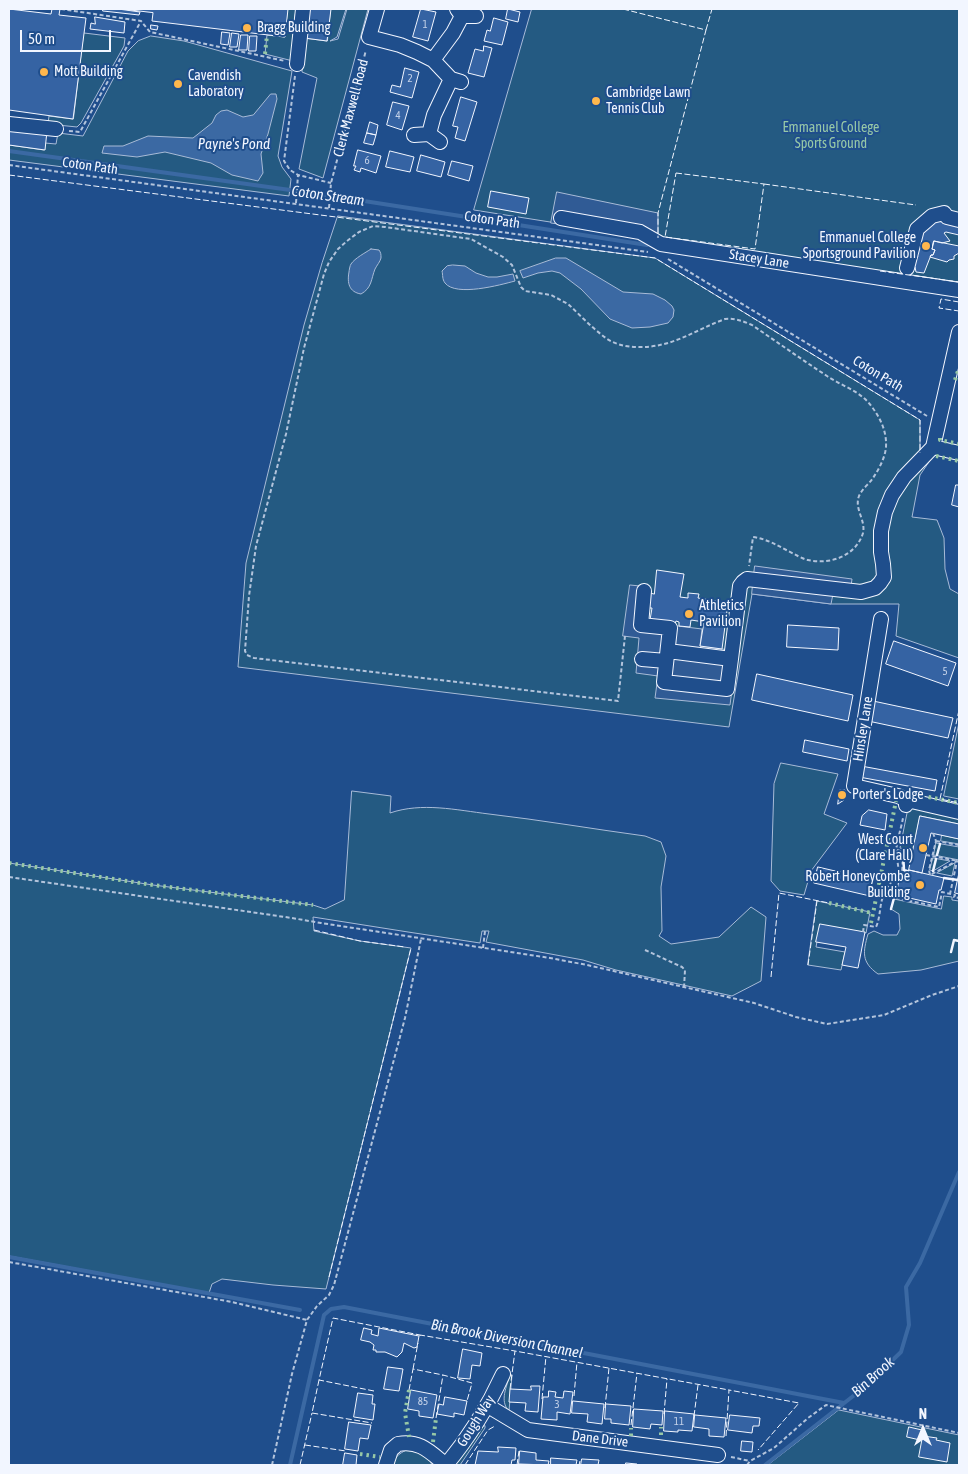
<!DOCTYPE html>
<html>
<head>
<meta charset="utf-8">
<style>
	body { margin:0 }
	#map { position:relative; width:968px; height:1474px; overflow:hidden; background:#1f4e8c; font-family:"Asap Condensed",sans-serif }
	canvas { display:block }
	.frame { position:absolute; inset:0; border:10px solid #f2f6ff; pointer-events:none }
	.north { position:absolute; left:898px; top:1404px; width:50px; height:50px; -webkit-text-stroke:4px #1f4e8c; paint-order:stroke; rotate:0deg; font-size:14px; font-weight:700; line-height:20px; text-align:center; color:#f2f6ff }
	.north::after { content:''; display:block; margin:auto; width:18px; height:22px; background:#f2f6ff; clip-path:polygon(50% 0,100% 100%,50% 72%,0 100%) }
	.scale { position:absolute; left:20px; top:30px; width:91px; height:22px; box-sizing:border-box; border:2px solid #f2f6ff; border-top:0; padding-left:6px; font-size:15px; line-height:18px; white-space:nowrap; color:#f2f6ff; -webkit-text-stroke:4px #1f4e8c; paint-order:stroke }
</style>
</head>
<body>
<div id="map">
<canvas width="968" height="1474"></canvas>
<div class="frame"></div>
<div class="north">N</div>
<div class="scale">50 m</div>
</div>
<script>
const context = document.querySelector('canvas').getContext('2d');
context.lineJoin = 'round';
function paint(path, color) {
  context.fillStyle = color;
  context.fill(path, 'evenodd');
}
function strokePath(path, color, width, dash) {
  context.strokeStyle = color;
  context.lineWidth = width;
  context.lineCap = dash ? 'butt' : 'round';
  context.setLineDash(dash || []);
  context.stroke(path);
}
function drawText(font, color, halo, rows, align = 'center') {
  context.font = font + ' "Asap Condensed",sans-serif';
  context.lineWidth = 4;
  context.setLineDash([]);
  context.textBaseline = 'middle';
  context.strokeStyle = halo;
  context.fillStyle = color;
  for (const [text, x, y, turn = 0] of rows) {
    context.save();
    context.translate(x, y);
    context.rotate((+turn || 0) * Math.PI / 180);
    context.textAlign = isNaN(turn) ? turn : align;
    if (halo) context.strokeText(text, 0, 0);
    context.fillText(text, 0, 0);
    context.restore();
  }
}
const green = new Path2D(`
	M288,9H296L293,33V61L265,54L267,35L284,37Z
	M331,9H346L337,37L330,41L338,39L347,9H368L323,178L299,169L317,78L302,72L304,38L327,41Z
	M532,9H959V282L658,239L474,210Z
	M84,33L125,38L124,46L81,123L77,127L48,124L49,116L73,119Z
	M151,36L184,41L292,71L278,156L282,167L291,179L289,196L9,160V145L44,150L45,143L56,144L58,133L83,136L128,51L138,41Z
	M338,216L655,258L920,420V454L931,459L920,475L912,517L937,520L944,538L945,569L950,589L959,594V658L896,636L899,604H831L752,594L729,727L238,667L246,563L304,325L322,263Z
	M959,723V799L944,796Z
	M781,763L838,774L824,814L847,823L811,871L804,895L780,891L771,881L774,784Z
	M352,791L391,796L390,813C422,802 456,810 489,814C541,820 593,829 645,836L661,842L666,856L661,887L662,931L659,936L671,944L719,937L751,907L766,917L761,981L732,996L616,970L583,960L486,942L489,931H482L480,943L408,932L313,917L314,931L360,941L411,948L326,1289L273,1285L222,1279L212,1284L209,1293L9,1256V863L153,885L313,905L325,909L344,900Z
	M913,808L959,818V824L920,816L913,851L900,848L907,813L909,809Z
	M942,835L959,839V844L941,841Z
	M936,843L959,847V860L934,855Z
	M933,858L950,861L933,871L930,870Z
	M955,863L952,876L937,873Z
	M944,896L952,897V900L959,901V961L921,970L878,974C861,962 863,952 868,934L874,931L883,935H897L900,929L899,914L891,909L894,899L941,909Z
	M817,901L870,912L866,933L820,925L816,947L845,952L841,970L808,965Z
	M510,1375H512L509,1411C499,1401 507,1386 510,1375Z
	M839,1410L959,1435V1465H768Z
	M485,1426V1428L460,1465H454L481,1427Z
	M409,1449C420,1451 428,1455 432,1465H394L391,1464C396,1456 401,1452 409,1449Z`);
paint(green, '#245a82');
strokePath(green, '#a8bbd7', 1);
const parking = new Path2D(`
	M557,192L658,213V239L551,223Z
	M755,566L852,579L851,586L754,574Z
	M753,584L833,594L831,604L752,594Z
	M630,585L650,587L645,622L702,629L700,646L737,651L730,705L655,698L658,676L636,673L639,638L623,636Z`);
paint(parking, '#305b95');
strokePath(parking, '#a8bbd7', 1);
const water = new Path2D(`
	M271,94H276L277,99L268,134L261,154L263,173L258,181L232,175L211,163L165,152L137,157L102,153L104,146H123L148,136L193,138L212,123L216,115L221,111L227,110L243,117L253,115Z
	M371,249L379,250C381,253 381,254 381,258C380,262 377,265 375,269C371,279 372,288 361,294C349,292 347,283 349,272C349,271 350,265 351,264C355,258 365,253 371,249Z
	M556,258H566L623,292L653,294L665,300L672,306L674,310L673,317L668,323L650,327L632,328L610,319L581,289L560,273L552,271L538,273L523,278L520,271Z
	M453,265L465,266L476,273L488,277H497L513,274L515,281C500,285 456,297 445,283C442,279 443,275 442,271L447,266Z`);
paint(water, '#3b69a3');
strokePath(water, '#a8bbd7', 1);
strokePath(new Path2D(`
	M9,151L319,194L647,245
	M9,1257L300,1310
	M290,1465L324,1315L331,1309L344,1307L844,1403
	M765,1465L866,1386L901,1352L909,1325L906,1287L920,1263L959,1172`), '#3b69a3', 4);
const building = new Path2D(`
	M9,9L51,14L52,9H60L59,15L86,18L73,119L9,110Z
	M103,9H118L140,12L139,15L103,11Z
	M122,9H288L285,37L152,21L153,13Z
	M307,9H331L327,41L304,38Z
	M421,9L436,12L428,41L413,37Z
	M508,9L520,12L518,22L506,19Z
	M95,17L125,22L124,33L90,29L91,23L95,24Z
	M494,18L508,22L502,45L484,41L487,30L490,31Z
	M151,25L158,26L157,30L151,29Z
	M222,32L230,33L228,45L221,44Z
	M232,33L239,34L237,47H230Z
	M241,35H248L247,50H239Z
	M250,36H257L256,51H249Z
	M484,46L492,48L484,77L468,73L475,49L483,51Z
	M405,68L419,72L412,98L390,92L392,85L400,87Z
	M461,97L477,102L465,141L455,138L458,127L453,126Z
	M393,102L409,106L402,130L387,125Z
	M370,122L378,125L376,135L367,133Z
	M9,126L47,131L45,150L9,145Z
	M367,133L376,135L373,145L364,143Z
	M358,150L381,156L376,173L361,168L360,172L354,170L356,166H354Z
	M390,151L414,157L410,172L386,167Z
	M421,155L445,162L441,177L417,171Z
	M452,161L473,166L469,181L448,175Z
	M491,191L529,198L526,214L488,207Z
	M942,216L959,222V235L946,232L944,233L950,241L942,243L934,241L932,249L935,250L933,255H931L924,273L916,272L915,267L910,263L918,257L916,254L922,233Z
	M934,241L959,246V253L954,256V259L949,260L947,262L930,257L931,255H933L935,250L932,249Z
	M956,485H959V507L952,505Z
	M657,570L684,574L680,597L688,598V593L699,594L698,598L728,603L722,649L700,646L704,622L691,620L690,627L679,626V622L676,621L675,624L650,620L652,608H648L650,593L654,594Z
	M788,625L839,628L838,650L787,647Z
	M894,641L956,663L948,686L886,664Z
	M757,674L853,695L848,721L752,700Z
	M873,701L953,718L948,738L868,721Z
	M805,740L849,749L847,761L803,752Z
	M861,766L937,780L935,791L859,777Z
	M840,790H845L844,800L838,804Z
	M869,810L887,814L885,830L860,825L862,816Z
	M920,816L959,824V839L931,833L922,873L909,870Z
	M818,867L874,880L870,896L814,883Z
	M909,870L944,878L941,890H939L936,904L896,895L899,880L907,881Z
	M959,873V894L955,893Z
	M820,924L865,932L858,968L842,965L846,947L816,942Z
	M364,1328L372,1330L371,1334L378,1336L379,1328L419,1336L417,1347L414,1348L404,1343L402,1352L397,1357L385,1352H376V1350H373L374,1345L370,1342L361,1340Z
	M463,1349L482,1353L480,1366L472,1365L470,1379L458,1378Z
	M388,1367L403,1369L399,1391L384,1389Z
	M531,1386H540L538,1412L525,1411L526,1403L509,1402L510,1389L531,1390Z
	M411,1390L437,1395L433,1418L419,1416V1411L408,1409Z
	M549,1391L556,1392L555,1397L563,1398L564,1391L573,1392L570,1414L557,1412V1420L541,1419L543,1397H548Z
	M358,1393L373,1395L372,1404H375L373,1420L354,1417Z
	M445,1397L467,1401L464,1415L454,1413V1417L437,1414L439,1404L443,1405Z
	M573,1401L604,1404L602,1424L587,1422L588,1414L572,1413Z
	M606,1404L631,1406L629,1425L611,1423V1419H605Z
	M634,1409L663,1411L662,1425L651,1424L650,1429L633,1427Z
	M665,1411L694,1414L692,1431L678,1430V1432L664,1431Z
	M695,1415L726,1418L724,1437L709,1436V1429L694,1427Z
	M730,1415L760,1418L759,1426H753L752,1433L728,1430Z
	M349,1422L371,1425L368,1439L360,1438L358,1451L345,1449Z
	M909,1427L922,1430L920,1440L907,1437Z
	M923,1436L937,1438L936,1440L950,1443L947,1462L919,1457Z
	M742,1441L753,1442L752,1452L741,1451Z
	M498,1447L516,1448L515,1460H512L511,1465H475L478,1451L498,1452Z
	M520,1451L536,1453V1460L549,1461L548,1465L519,1464Z
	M345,1453L357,1455L356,1465H343Z
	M551,1458L577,1460L576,1465H551Z
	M582,1459L599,1460L598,1465H581Z
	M626,1463L637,1464V1465H626Z`);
paint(building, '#3563a3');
strokePath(building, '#f2f6ff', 1);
const minor = new Path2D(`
	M377,9L369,37L400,45L417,52L433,60L451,79L461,82
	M457,9L462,16H476
	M433,60L453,33L462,16
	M297,64L303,9
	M9,124L56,129
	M429,134L434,115L451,79
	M414,135L429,134L440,142
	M561,218L640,232L661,244L959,290
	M907,268L917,229L932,216L944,213L947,217L959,220
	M933,447L959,453
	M644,591L641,625L670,628L664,682L727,689L731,659L668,651
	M881,619L854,786L898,796L907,800
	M642,659L666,661
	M731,659L740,586L743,582L747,579L861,592L875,588L880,583L884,577L883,564L881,552V531L885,512L892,495L904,477L933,447L959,332
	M906,805L907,800L959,812
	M488,1406L528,1430L718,1455
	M386,1465L391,1450L398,1444C420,1440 430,1452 446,1465
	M446,1465C470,1436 487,1409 503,1374`);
strokePath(minor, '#f2f6ff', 16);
strokePath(new Path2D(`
	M61,9L141,21L150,32L285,61
	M295,76L284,161L290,170L298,175L331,183
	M69,131L80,132L141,21
	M9,165L648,252
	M296,203L298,175
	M329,208L331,183L366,50
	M668,259L927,416
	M625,636L618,701L254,658L247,655L245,651L249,596L256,546L286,434L304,348L324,274L329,262L338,249L347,241L359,232L373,226L385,227L471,239L503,257L512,265L521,287L525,291L551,295L568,304C579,314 590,326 602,335C612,344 625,347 638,347C672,348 695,330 725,319C735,318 743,321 752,325C777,342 801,359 827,376C840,385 857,390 868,402C879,415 887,430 886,447C885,458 879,469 873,478C869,484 862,489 859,496C854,509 866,520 863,533C856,556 830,565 808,560C803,559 798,556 794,554C780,547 768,539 753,537L749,566
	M933,833L936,841L929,870L930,875L957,861L950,894
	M936,841L959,845
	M897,850L900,851C903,858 903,864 902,871L908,873
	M926,855L959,861
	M9,877L292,918L321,923L550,958L587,965L754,1003L796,1017L827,1024L884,1015L932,995L959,986
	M884,894L895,896L896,898L939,907L942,892L955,895L954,897L959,898
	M863,932L864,925L876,927C881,916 879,905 884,894C887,885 895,880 898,871C899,864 896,858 896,852C897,840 901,829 903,818
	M483,948L485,931
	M645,950L682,967L685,970L684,988
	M9,1262L232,1302L307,1320
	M731,1457L750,1461
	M272,1465L292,1374L307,1320L317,1306L329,1295L334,1285L405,1018L421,939
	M747,1465L750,1461L774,1448L808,1418L826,1405L959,1433`), '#b3c4dc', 2, [4, 2.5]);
strokePath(minor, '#1f4e8c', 14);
strokePath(new Path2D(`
	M265,54L267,35
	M955,380L958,371
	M940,438V440L959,444
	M936,456L959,461
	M903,792L959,803
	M9,863L153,885L313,905
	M829,903L872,913
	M871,923L896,801
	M409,1390L405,1413L409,1437
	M661,1435V1427
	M631,1436V1428
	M433,1442L436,1418
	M360,1454L380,1457`), '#97c8a6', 4, [2.5, 4]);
strokePath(new Path2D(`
	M623,9L706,30L658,213V238
	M706,30L712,9
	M676,173L764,184L755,249L665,237Z
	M9,175L655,258L920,420V453
	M764,184L916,205
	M880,271L959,282
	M959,302L941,299L939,308L959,311
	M959,710L940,799L959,803
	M314,930L360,941L405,947
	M808,965L817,901
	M771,977L779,893L829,903
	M329,1277L411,948
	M420,1336V1335L515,1351
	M413,1369L418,1343
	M319,1380L312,1413L372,1423
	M510,1389L515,1351L729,1390
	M409,1390L413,1369L443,1375
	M374,1391L319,1380L333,1318L420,1335
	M574,1396L577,1362
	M542,1399L546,1356
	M605,1408L609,1368
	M664,1414L667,1379
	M694,1416L698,1385
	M436,1418L443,1375L472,1383L467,1401
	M631,1425L637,1373
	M726,1436L729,1390L799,1403L758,1450
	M305,1445L346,1451
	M300,1465L312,1413
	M465,1465L488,1430L495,1426
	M517,1465L519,1451
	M579,1465L580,1461`), '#f2f6ff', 1, [6, 2.5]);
strokePath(new Path2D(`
	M903,853L904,870L907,871
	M937,855L940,844
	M933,871L936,859
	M944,878L958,880
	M891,909L894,898
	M951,952L954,940L959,941`), '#f2f6ff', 2.5);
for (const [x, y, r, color] of [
	[247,28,5,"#ffb74d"],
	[44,72,5,"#ffb74d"],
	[178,84,5,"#ffb74d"],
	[596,101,5,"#ffb74d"],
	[926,246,5,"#ffb74d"],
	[689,614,5,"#ffb74d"],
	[842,795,5,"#ffb74d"],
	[923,848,5,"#ffb74d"],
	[920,885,5,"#ffb74d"]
]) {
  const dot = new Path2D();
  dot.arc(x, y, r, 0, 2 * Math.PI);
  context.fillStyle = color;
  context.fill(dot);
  strokePath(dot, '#1f4e8c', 2);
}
drawText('11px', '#c3d1e8', null, [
	["1",425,25],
	["2",410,79],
	["4",398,116],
	["6",367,161],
	["5",945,672],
	["85",423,1402],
	["3",557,1405],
	["11",679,1422]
]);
drawText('14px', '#f2f6ff', '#1f4e8c', [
	["Bragg Building",257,28],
	["Mott Building",54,72],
	["Cavendish",188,76],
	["Laboratory",188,92],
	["Cambridge Lawn",606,93],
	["Tennis Club",606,109],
	["Emmanuel College",916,238,"right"],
	["Sportsground Pavilion",916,254,"right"],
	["Athletics",699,606],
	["Pavilion",699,622],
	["Porter's Lodge",852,795],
	["West Court",913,840,"right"],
	["(Clare Hall)",913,856,"right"],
	["Robert Honeycombe",910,877,"right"],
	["Building",910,893,"right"]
], 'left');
drawText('14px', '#f2f6ff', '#1f4e8c', [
	["Clerk Maxwell Road",351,108,-75],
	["Coton Path",90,166,8],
	["Coton Path",492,220,8],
	["Stacey Lane",759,259,9],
	["Coton Path",878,374,31],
	["Hinsley Lane",863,729,-81],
	["Gough Way",476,1421,-58],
	["Dane Drive",600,1439,7]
]);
drawText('14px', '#97c8a6', '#1f4e8c', [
	["Emmanuel College",831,128],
	["Sports Ground",831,144]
]);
drawText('italic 15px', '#f2f6ff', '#1f4e8c', [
	["Payne's Pond",234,144],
	["Coton Stream",328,196,8],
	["Bin Brook Diversion Channel",507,1339,11],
	["Bin Brook",873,1377,-42]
]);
</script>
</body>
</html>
